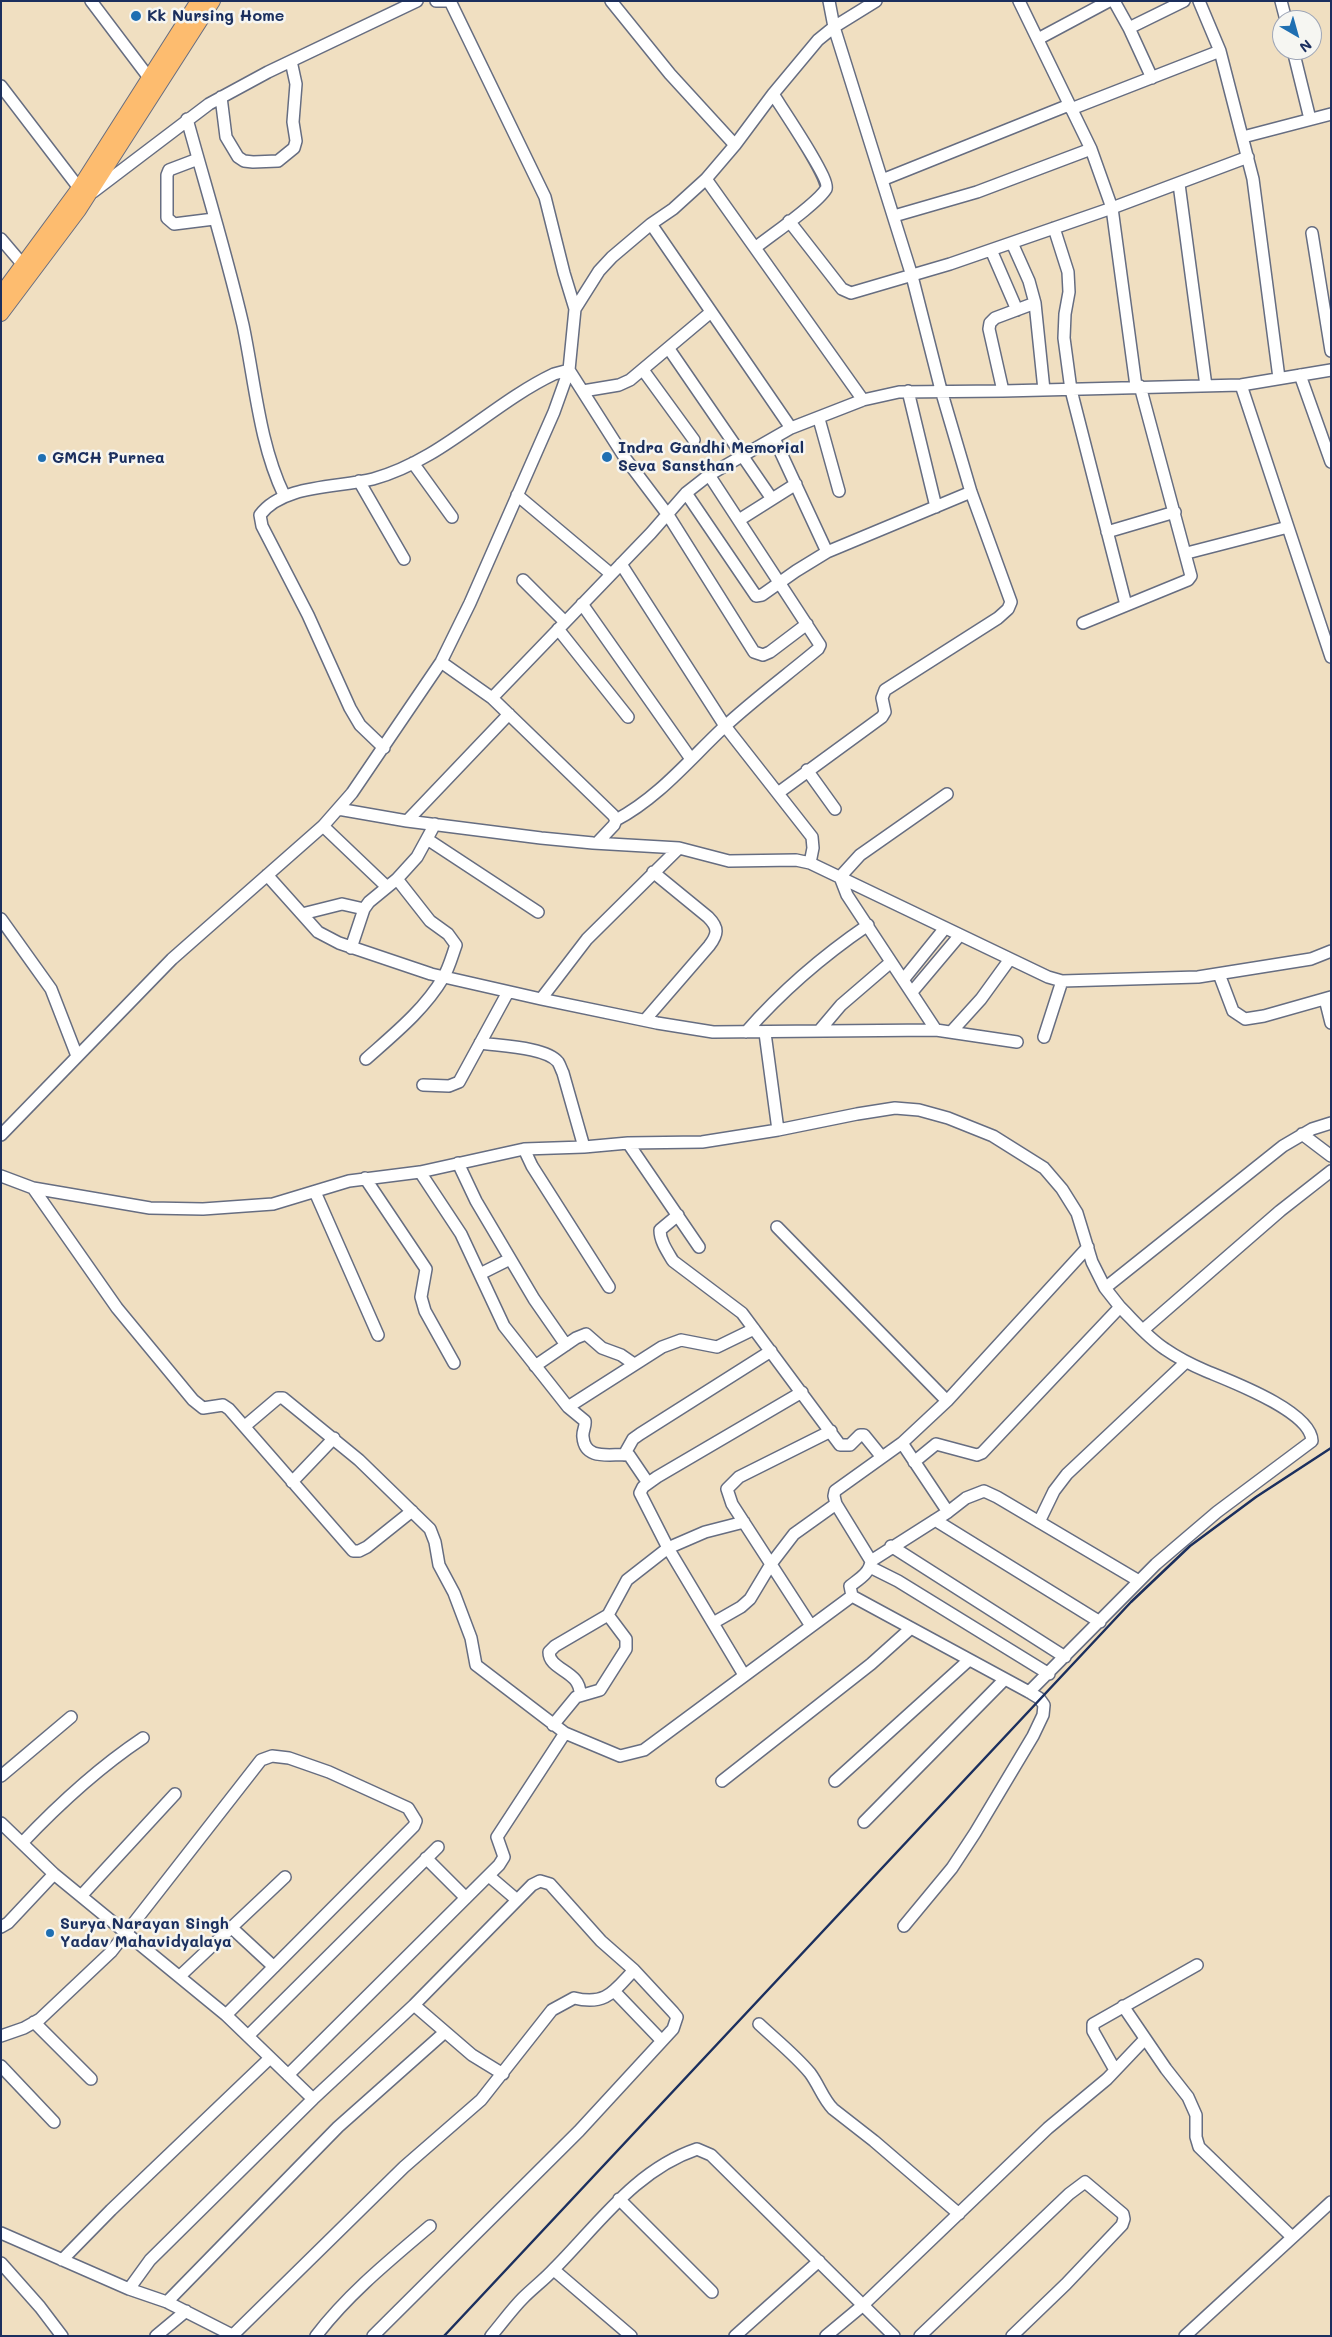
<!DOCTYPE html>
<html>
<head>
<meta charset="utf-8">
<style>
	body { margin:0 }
	#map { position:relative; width:1332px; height:2337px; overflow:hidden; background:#f0dfc1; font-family:Mali,sans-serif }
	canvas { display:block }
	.frame { position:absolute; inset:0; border:2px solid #1b2f5e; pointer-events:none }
	.north { position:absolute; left:1272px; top:10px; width:50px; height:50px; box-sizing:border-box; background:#f6f6f2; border:1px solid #9ea6b7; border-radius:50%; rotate:142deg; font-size:14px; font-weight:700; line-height:20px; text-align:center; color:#1b2f5e }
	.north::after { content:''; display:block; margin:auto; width:18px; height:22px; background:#1f6fb2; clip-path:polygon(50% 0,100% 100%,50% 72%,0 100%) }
</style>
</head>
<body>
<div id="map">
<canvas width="1332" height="2337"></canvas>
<div class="frame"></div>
<div class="north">N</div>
</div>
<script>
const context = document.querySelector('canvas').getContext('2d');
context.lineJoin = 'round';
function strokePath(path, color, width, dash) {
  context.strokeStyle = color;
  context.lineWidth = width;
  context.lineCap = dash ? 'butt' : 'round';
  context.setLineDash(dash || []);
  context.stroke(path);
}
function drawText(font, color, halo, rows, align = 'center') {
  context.font = font + ' Mali,sans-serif';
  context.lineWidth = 5;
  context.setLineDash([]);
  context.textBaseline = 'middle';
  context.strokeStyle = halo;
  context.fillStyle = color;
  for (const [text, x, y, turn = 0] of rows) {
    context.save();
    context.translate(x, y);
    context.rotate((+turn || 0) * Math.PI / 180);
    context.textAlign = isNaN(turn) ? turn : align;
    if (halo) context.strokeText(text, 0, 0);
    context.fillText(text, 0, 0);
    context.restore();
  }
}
const minor = new Path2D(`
	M91,1L153,83
	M436,1H450L545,197L564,273L575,309
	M611,1L670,74L735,145
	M1019,1L1091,149L1112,208L1136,386
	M1114,1L1129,28L1152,78
	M1199,1L1220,51L1253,179L1279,378
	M1281,1L1286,20
	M1129,28L1184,1
	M1038,39L1109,1
	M1293,50L1310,119
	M1,86L79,188
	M221,97L226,137L238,157L244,161L253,162L278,161L294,148L296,141L293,122L296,84L291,61
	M1071,109L1220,51
	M187,119C206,188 227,256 243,325C255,382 259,443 284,495
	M1243,137L1331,114
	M198,159L169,170L167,175V218L174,224L214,219
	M706,179L863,400
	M882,180L1069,105
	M1179,184L1206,386
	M93,192L209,104L268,72L417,1
	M894,216L977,192L1091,149
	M789,221L842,289L851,293L950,264L1112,208L1248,157
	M651,224L791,428
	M1054,228L1068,272L1069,292L1065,314L1064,338L1071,390L1126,605
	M1312,233L1331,351
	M1,239L24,266
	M1012,243L1029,281L1035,303L1044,390
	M755,248C770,236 817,204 826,189C831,180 781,107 773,94
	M991,250L1017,310
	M669,349L772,499
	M643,370L694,440
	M1300,375L1331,462
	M1241,385L1331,657
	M583,391L619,385L630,380L711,312
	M908,391L936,507
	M1003,391L989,329L990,323L995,318L1035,303
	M819,419L839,491
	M774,438L827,552
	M413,463L452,517
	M359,481L404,559
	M686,493L756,596L762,595L796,571L827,552L971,492
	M517,495L611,574
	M739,520L796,484
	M1107,532L1175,512
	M1187,553L1288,527
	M621,564L725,726L812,837L813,848L810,863
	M523,580L565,622
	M582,604L691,759
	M1083,623L1188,580L1191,576L1140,386
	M558,629L628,717
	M441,662L492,698L613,815L616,820L614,825L597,843
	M492,698L651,533L686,493L709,475L791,428L863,400L899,392L1003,391L1241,385L1331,370
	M384,748L360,725L350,708L308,615L262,526L260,515C283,484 338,488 373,479C442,460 491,404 554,374L569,370L625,458L668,515L754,652L763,655L770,652L807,624
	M807,770L835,809
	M778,793L882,717L885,712L882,698L885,690L998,618L1008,609L1011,602L971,492L941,390L912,276L834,27L829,1
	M338,809L407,821L541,838L593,843L679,848L729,861L796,860L810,863L1048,977L1062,981L1198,977L1311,959L1331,951
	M616,820C658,798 689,760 723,728C753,700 787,675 818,649L820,645L709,475
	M407,821L509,714
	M323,826L387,887
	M427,839L538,912
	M267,875L318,932L339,943L431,974L541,999L657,1023L713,1032L936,1030L1017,1042
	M302,914L342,904L364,909
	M1,919L51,989L77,1056
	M351,948L364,909L369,902L397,879L417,857L435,824
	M1219,974L1233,1011L1245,1019L1264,1016L1331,997
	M903,980L945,928
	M912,992L960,935
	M541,999L587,939L679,848
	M1325,999L1331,1023
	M645,1020L709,946C718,934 719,928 708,917L653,872
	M936,1030L847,895L840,877L860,855L947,794
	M819,1031L841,1005L891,962
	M952,1031L981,999L1010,959
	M746,1032C781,992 824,955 868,925
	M765,1033L778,1130
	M1044,1037L1062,981
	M480,1043C499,1046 546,1047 558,1062C560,1065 561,1069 563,1073L584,1147
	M366,1059C394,1034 424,1010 443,978C449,968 452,956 456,945L448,934L430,921L397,879
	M423,1085L449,1086L459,1082L508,992
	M1302,1134L1331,1156
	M1,1135L172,959L323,826L352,793L441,662L470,603L554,412L569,370L575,309L599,271L612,257L651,224L673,209L706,179L735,145L773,94L818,40L834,27L876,1
	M628,1143L699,1247
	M524,1149L532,1166L609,1287
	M458,1163L476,1201L534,1299L566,1345
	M420,1172L461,1234L504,1326L568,1407L585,1421C586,1427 582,1431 583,1437C585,1462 612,1453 629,1455L648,1483
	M1,1176L33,1188L150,1208L203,1209L273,1204L349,1181L420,1172L524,1149L584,1147L628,1143L702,1142L778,1130L857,1114L895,1108L919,1110L948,1118L993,1136L1044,1168L1062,1189L1077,1213L1092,1262L1105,1288
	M365,1178L426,1269L421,1297L425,1311L454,1363
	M33,1188L117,1308L193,1400L203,1408L223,1405L229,1409L353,1551H359L367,1547L412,1511
	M315,1192L378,1335
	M678,1215L660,1230C660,1241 667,1251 673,1261L742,1313L840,1445H850L860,1435H864L881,1456
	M777,1227L947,1401
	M480,1274L510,1259
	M1143,1330L1280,1211L1331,1171
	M535,1366L576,1338L586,1334L602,1348L621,1355L634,1364
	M568,1407L662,1347L681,1340L717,1347L754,1329
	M245,1426L278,1398H283L359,1460L430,1529L435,1542L439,1565L454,1593L471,1638L476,1665L565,1733L620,1756L644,1750L852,1596
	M902,1443L835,1491L834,1496L836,1504L871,1561C870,1573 859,1579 850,1586L852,1596L1029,1692L1039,1698L1044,1705L1043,1715L1033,1736L975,1833L952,1868L904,1926
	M624,1455L633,1439L640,1434L771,1351
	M914,1462L936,1444L977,1455L982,1453L1120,1307L1105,1288L1283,1146L1312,1129L1331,1123
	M292,1482L334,1438
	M948,1512L902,1443L947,1401L1088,1247
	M935,1520L1100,1622
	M1039,1522L1054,1491L1067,1474L1186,1362
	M891,1546L1065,1657
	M871,1561L948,1512L966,1498L984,1491L997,1497L1139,1581
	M870,1567L898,1581L1049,1674
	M713,1623L741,1607L750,1599L771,1564L794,1534L836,1504
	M811,1626L732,1504L727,1489L739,1477L831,1431
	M744,1675L668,1548L640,1493L643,1487L657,1477L802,1392
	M1029,1692L1156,1564L1217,1512L1312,1441C1311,1411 1230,1381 1206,1371C1192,1365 1178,1358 1165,1349C1148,1338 1134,1321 1120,1307
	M580,1695C581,1670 549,1671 549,1652L555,1646L608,1615L627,1580L668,1548L705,1532L744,1522
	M553,1725L576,1697L600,1690L626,1649V1639L608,1615
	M1,1776L71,1717
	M722,1781L871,1664L910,1629
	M835,1781L969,1660
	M864,1822L1005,1679
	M1,1823L54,1874L226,2015L313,2099
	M22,1843C59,1804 98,1768 143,1738
	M426,1858L466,1898
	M489,1876L517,1900
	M81,1896L175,1794
	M1,1927L8,1923L54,1874
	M233,1929L274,1967
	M180,1976L285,1877
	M614,1991L662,2041
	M414,2005L472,2055L503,2074
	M1123,2006L1166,2069L1188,2097L1196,2115V2137L1199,2147L1292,2237
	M34,2022L91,2079
	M759,2024C776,2040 795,2055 810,2073C819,2085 823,2099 833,2109L874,2141L959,2214
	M1,2036L24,2028L40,2019L111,1952L261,1760L272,1756L289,1758L329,1772L408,1808L416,1821L414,1826L226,2015
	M248,2036L438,1847
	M1,2066L54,2122
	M1115,2070L1093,2031V2024L1197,1965
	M288,2075L499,1865L504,1857L497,1837L565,1733
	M619,2199L712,2292
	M1,2233L129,2289L167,2302L234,2336
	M62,2260L111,2210L270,2058
	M1,2263L40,2307L62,2336
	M554,2270L631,2336
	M129,2289L150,2260L313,2099L414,2005L532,1885L540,1881L550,1884L601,1941L634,1970C614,1991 606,2006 574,1998L552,2010L481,2100L404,2167L233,2335
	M167,2302L338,2127L445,2032
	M156,2336L186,2311
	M316,2336C348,2294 390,2260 430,2226
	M373,2336L579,2131L673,2029L677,2017L673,2012L634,1970
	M491,2336C502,2323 512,2309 523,2298C533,2288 545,2279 554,2269C598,2225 635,2170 697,2149L711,2155L894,2336
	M735,2336L819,2261
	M826,2336L862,2306L1048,2128L1107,2079L1145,2039
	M920,2336L1069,2194L1085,2182L1123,2214L1124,2219L1122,2225L1066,2284L1012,2336
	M1185,2336L1331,2202`);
const major = new Path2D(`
	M1,294L79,188L198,1
	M1,314L79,210L213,1`);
strokePath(minor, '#666d81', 14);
strokePath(major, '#666d81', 16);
strokePath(minor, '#fff', 11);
strokePath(major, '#fdbc6f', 14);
strokePath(new Path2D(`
	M444,2336L1131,1602L1190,1546L1256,1497L1331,1448`), '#1b2f5e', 2.5);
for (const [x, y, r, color] of [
	[136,16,6,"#1f6fb2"],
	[607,457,6,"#1f6fb2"],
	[42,458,5,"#1f6fb2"],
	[50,1933,5,"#1f6fb2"]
]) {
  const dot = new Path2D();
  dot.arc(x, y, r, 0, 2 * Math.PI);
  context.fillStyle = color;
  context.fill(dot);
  strokePath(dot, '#f6f6f2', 2);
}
drawText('bold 16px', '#1b2f5e', '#f6f6f2', [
	["Kk Nursing Home",147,16],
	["Indra Gandhi Memorial",618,448],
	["Seva Sansthan",618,466],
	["GMCH Purnea",52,458],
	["Surya Narayan Singh",60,1924],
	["Yadav Mahavidyalaya",60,1942]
], 'left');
</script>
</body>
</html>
